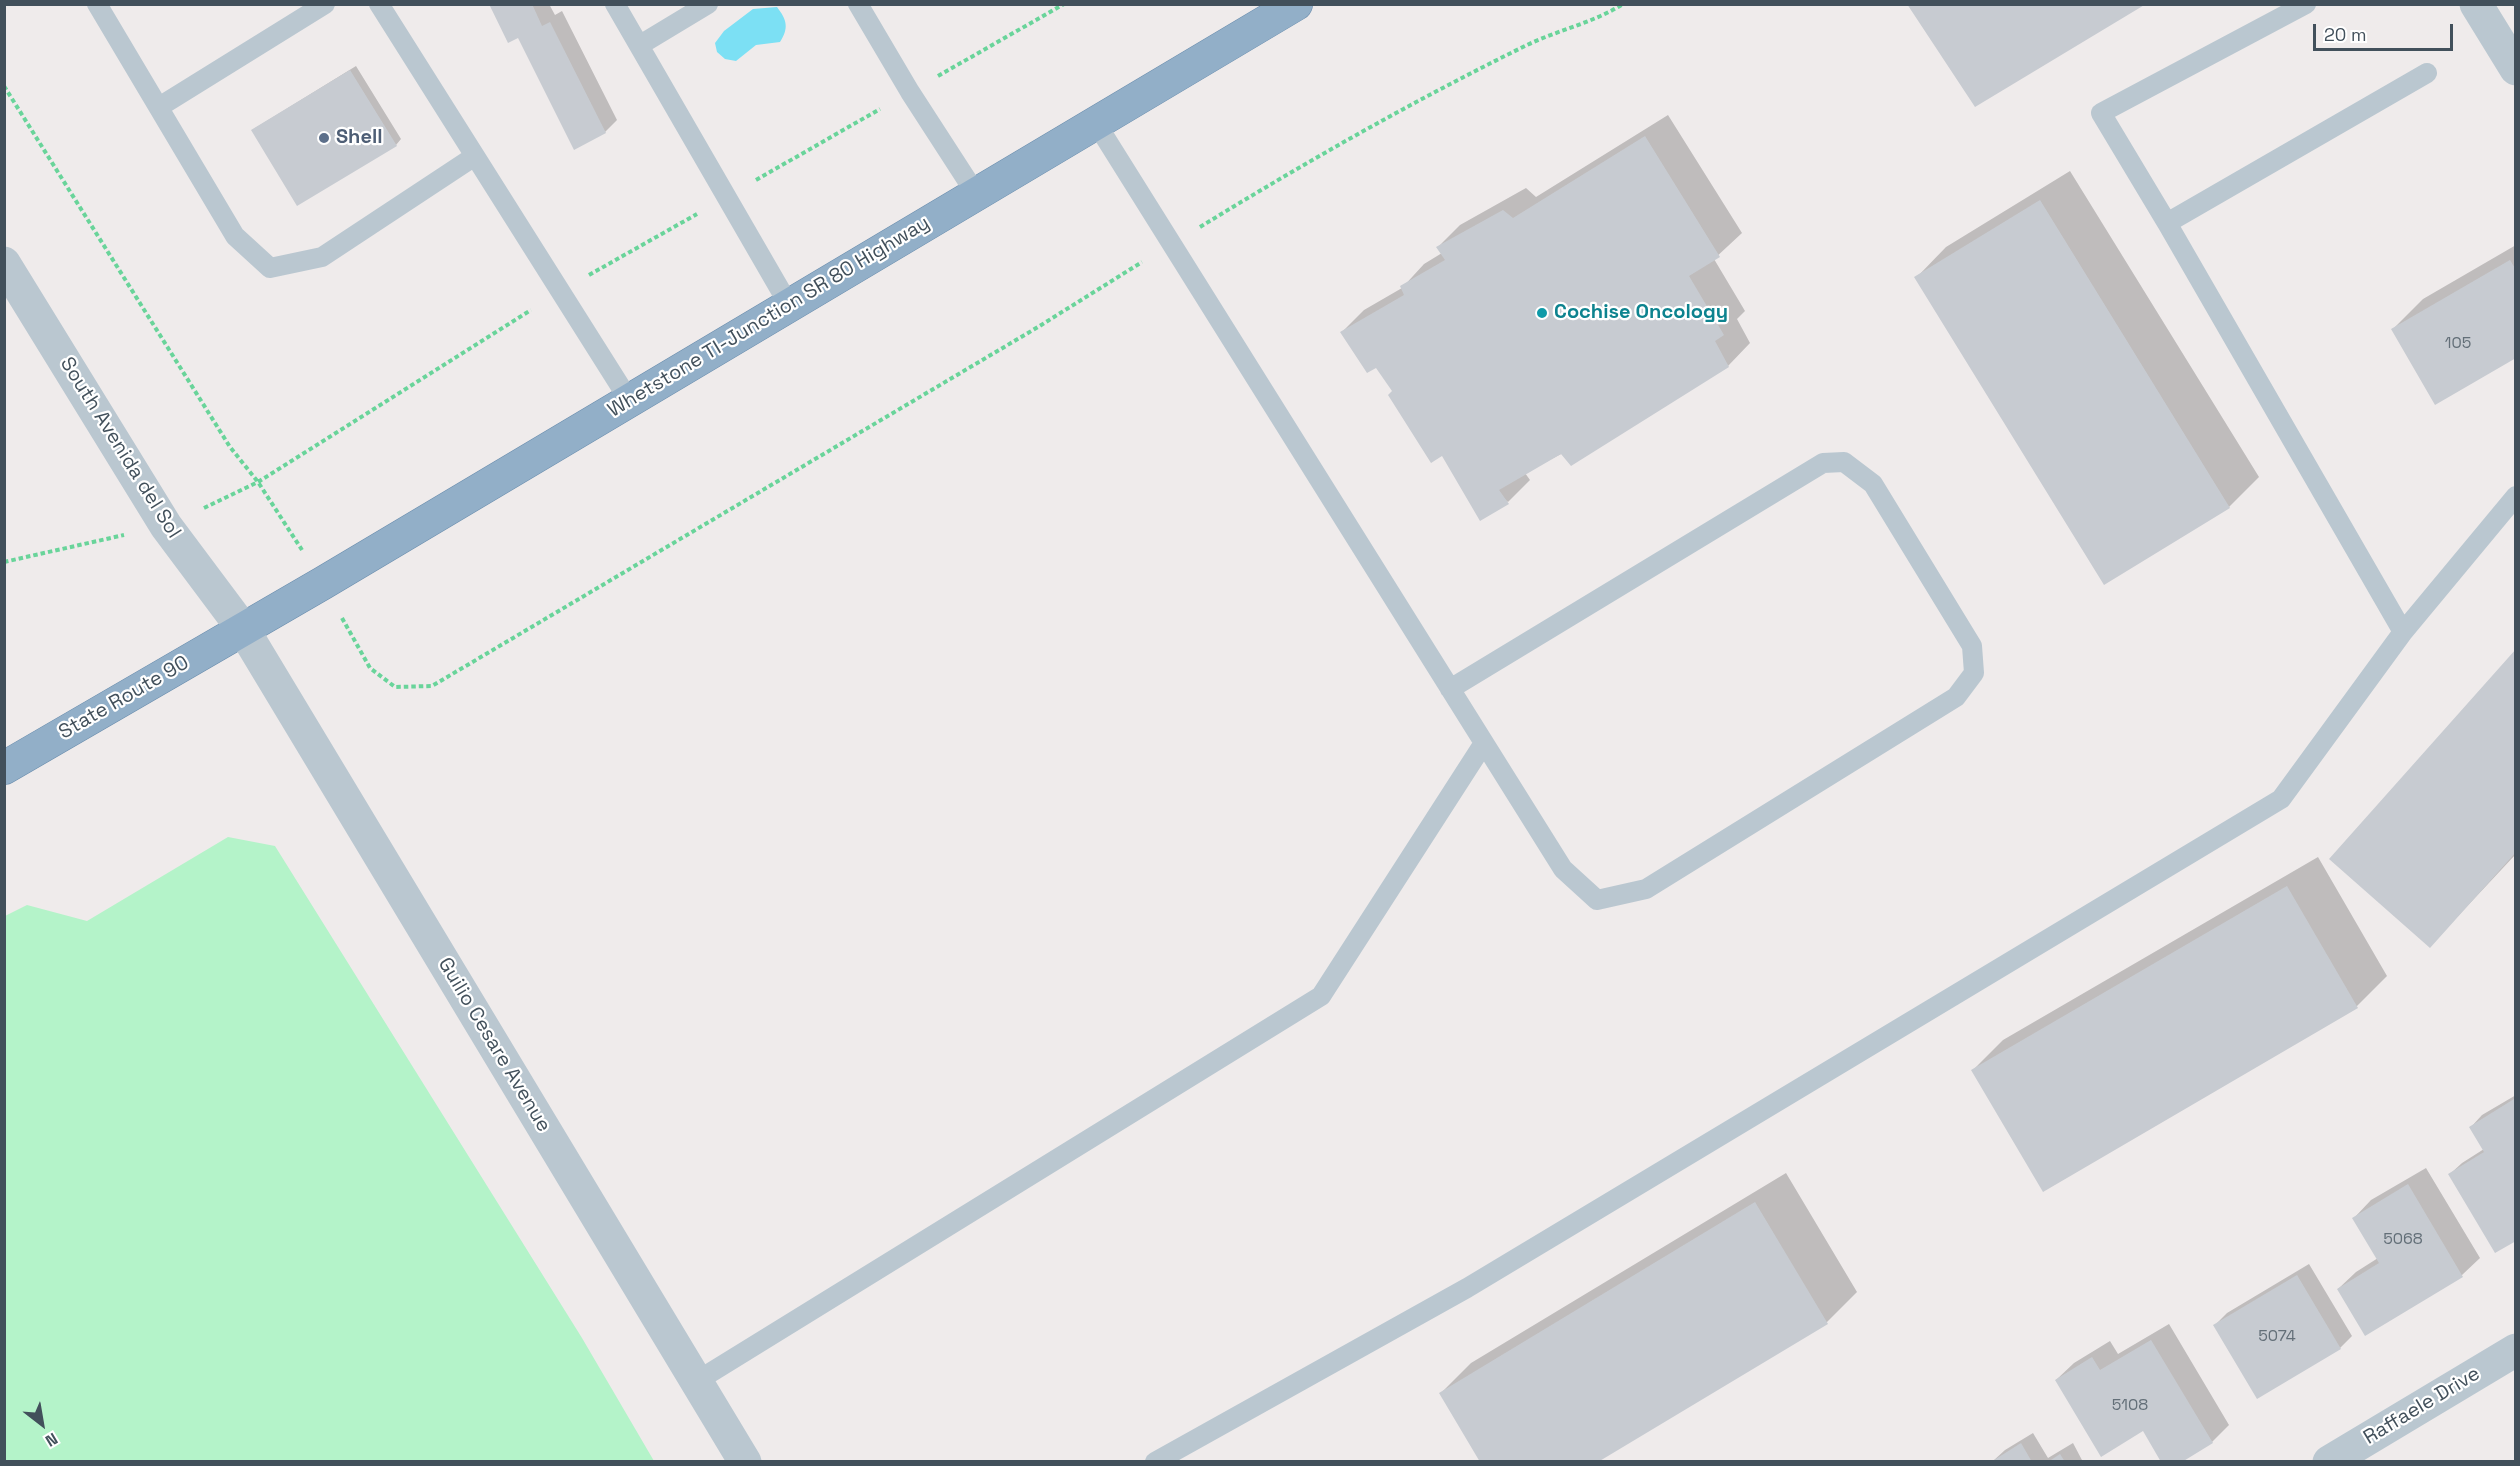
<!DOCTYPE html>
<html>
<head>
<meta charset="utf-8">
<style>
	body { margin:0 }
	#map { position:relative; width:2520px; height:1466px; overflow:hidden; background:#efebeb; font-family:"Space Grotesk",sans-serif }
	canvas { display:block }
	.frame { position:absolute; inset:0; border:6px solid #42505b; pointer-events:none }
	.north { position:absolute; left:12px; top:1394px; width:60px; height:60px; -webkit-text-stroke:4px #fff; paint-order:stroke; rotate:149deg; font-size:16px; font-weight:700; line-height:24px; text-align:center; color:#42505b }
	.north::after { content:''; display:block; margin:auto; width:21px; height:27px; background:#42505b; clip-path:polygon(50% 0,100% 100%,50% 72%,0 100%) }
	.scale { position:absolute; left:2313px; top:24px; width:140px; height:27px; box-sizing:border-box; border:3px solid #42505b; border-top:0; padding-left:8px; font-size:18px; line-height:21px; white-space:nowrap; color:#42505b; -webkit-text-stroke:4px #fff; paint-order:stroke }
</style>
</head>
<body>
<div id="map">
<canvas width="2520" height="1466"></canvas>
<div class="frame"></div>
<div class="north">N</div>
<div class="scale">20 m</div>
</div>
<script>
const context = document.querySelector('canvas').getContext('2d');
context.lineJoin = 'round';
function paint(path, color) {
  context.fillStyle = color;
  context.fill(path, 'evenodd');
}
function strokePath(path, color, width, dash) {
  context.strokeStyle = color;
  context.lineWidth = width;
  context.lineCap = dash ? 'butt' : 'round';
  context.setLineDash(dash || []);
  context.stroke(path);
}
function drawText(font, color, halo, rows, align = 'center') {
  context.font = font + ' "Space Grotesk",sans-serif';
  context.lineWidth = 4.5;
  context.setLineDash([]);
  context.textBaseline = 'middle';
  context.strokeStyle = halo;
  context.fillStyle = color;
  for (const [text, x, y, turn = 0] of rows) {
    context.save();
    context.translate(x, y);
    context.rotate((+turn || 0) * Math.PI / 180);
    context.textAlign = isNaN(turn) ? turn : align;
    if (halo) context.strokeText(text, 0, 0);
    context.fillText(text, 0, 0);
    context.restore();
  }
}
paint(new Path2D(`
	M228,837L275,846L582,1338L654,1461H5V916L27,905L87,921Z`), '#b4f3c9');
paint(new Path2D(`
	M777,7C787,20 789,28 780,42L756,45L736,61L725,59L717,52L715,43L724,31L753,9Z`), '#7ce0f4');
paint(new Path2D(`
	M491,4H549L555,15L562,11L617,120L605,132Z
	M356,66L401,139L396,145L252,130Z
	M1668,115L1742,233L1714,259L1745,311L1737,319L1750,343L1728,366L1525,473L1530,480L1508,502L1443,454L1377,366L1342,332L1364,310L1402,288L1424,264L1442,253L1438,247L1460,225L1526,188L1536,197Z
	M2070,171L2259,477L2229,507L1916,278L1946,247Z
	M2516,245V356L2393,329L2423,299Z
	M2516,651V854L2430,946Z
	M2318,857L2387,976L2357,1006L1973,1070L2003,1040Z
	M2516,1095V1239L2450,1174L2462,1163L2484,1149L2471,1127L2482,1115Z
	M2426,1168L2480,1258L2462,1275L2365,1334L2338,1289L2356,1272L2378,1258L2354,1218L2371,1200Z
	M1786,1173L1857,1292L1827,1322L1441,1393L1471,1363Z
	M2309,1264L2352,1336L2340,1348L2215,1325L2227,1313Z
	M2169,1324L2229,1425L2212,1442L2144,1429L2056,1380L2074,1363L2110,1341L2118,1354Z
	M2033,1433L2048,1458L2073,1443L2083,1462L1993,1461L2005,1450Z`), '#0003');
paint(new Path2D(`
	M489,4H532L542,26L550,22L606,133L574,150L518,38L508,43Z
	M1907,4H2146L1975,107Z
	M350,70L397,146L297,206L251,130Z
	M1645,136L1720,257L1689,276L1724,335L1715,341L1729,367L1571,466L1561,454L1499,490L1509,504L1480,521L1442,456L1431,463L1388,395L1392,391L1376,368L1367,373L1340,332L1404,295L1400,286L1445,260L1436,247L1503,210L1513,218Z
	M2040,200L2230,508L2104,585L1914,277Z
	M2510,260L2516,270V358L2435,405L2391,329Z
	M2516,649V852L2430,948L2329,859Z
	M2287,886L2358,1008L2043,1192L1971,1070Z
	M2514,1099L2516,1241L2495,1253L2448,1174L2484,1152L2469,1127Z
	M2408,1184L2463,1277L2365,1336L2337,1289L2379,1263L2352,1218Z
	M1755,1202L1828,1324L1598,1462H1480L1439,1393Z
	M2297,1275L2341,1349L2257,1399L2213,1325Z
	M2151,1340L2213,1443L2182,1462H2161L2143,1431L2101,1457L2055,1380L2092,1357L2100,1370Z
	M2021,1443L2032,1462H1991Z
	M2060,1454L2065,1462H2048Z`), '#c7cbd1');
const trunk = new Path2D(`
	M4,768L323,583L1296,4`);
strokePath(trunk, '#698cac', 34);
strokePath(new Path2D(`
	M938,76L1064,4
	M4,86L230,447L258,482L302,550
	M756,180L880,109
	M1200,227C1306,162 1415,100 1527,45C1558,30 1593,23 1623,4
	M589,275L697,214
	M204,508L258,482L531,310
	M4,562L124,535
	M342,618L370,668L395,687L432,686L1038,327L1142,262`), '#69d49a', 4, [4.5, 3]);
strokePath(new Path2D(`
	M97,4L235,236L270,268L322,257L475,156
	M379,4L629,400
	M615,4L789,305
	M858,4L910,92L976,194
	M2306,4L2101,113L2167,223L2427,73
	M640,45L708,4
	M159,107L325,4
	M1096,123L1563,869L1597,900L1646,889L1956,697L1974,673L1972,646L1873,484L1844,462L1823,463L1450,689
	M2167,223L2403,632L2516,496
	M697,1381L1321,996L1484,743
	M1155,1462L1467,1288L2281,799L2403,632`), '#bac7d0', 20);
strokePath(new Path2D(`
	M2476,4L2516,69
	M2329,1462L2516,1350`), '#bac7d0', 33);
strokePath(new Path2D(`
	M4,263L166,526L243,629L745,1462`), '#bac7d0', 33);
strokePath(trunk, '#92afc8', 33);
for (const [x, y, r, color] of [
	[324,138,6,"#5c6f8a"],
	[1542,313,6,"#0f9aa8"]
]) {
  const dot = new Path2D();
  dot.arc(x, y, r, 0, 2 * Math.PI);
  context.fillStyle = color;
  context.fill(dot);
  strokePath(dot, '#fff', 2);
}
drawText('16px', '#636f78', null, [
	["105",2458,344],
	["5068",2403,1240],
	["5074",2277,1337],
	["5108",2130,1406]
]);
drawText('bold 20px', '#4e5e75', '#fff', [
	["Shell",336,138]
], 'left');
drawText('bold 20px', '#0d838f', '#fff', [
	["Cochise Oncology",1554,313]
], 'left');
drawText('20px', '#42505b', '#fff', [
	["Whetstone TI-Junction SR 80 Highway",769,317,-31],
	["South Avenida del Sol",120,448,58],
	["State Route 90",124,698,-30],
	["Guilio Cesare Avenue",494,1045,59],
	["Raffaele Drive",2422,1406,-31]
]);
</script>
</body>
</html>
